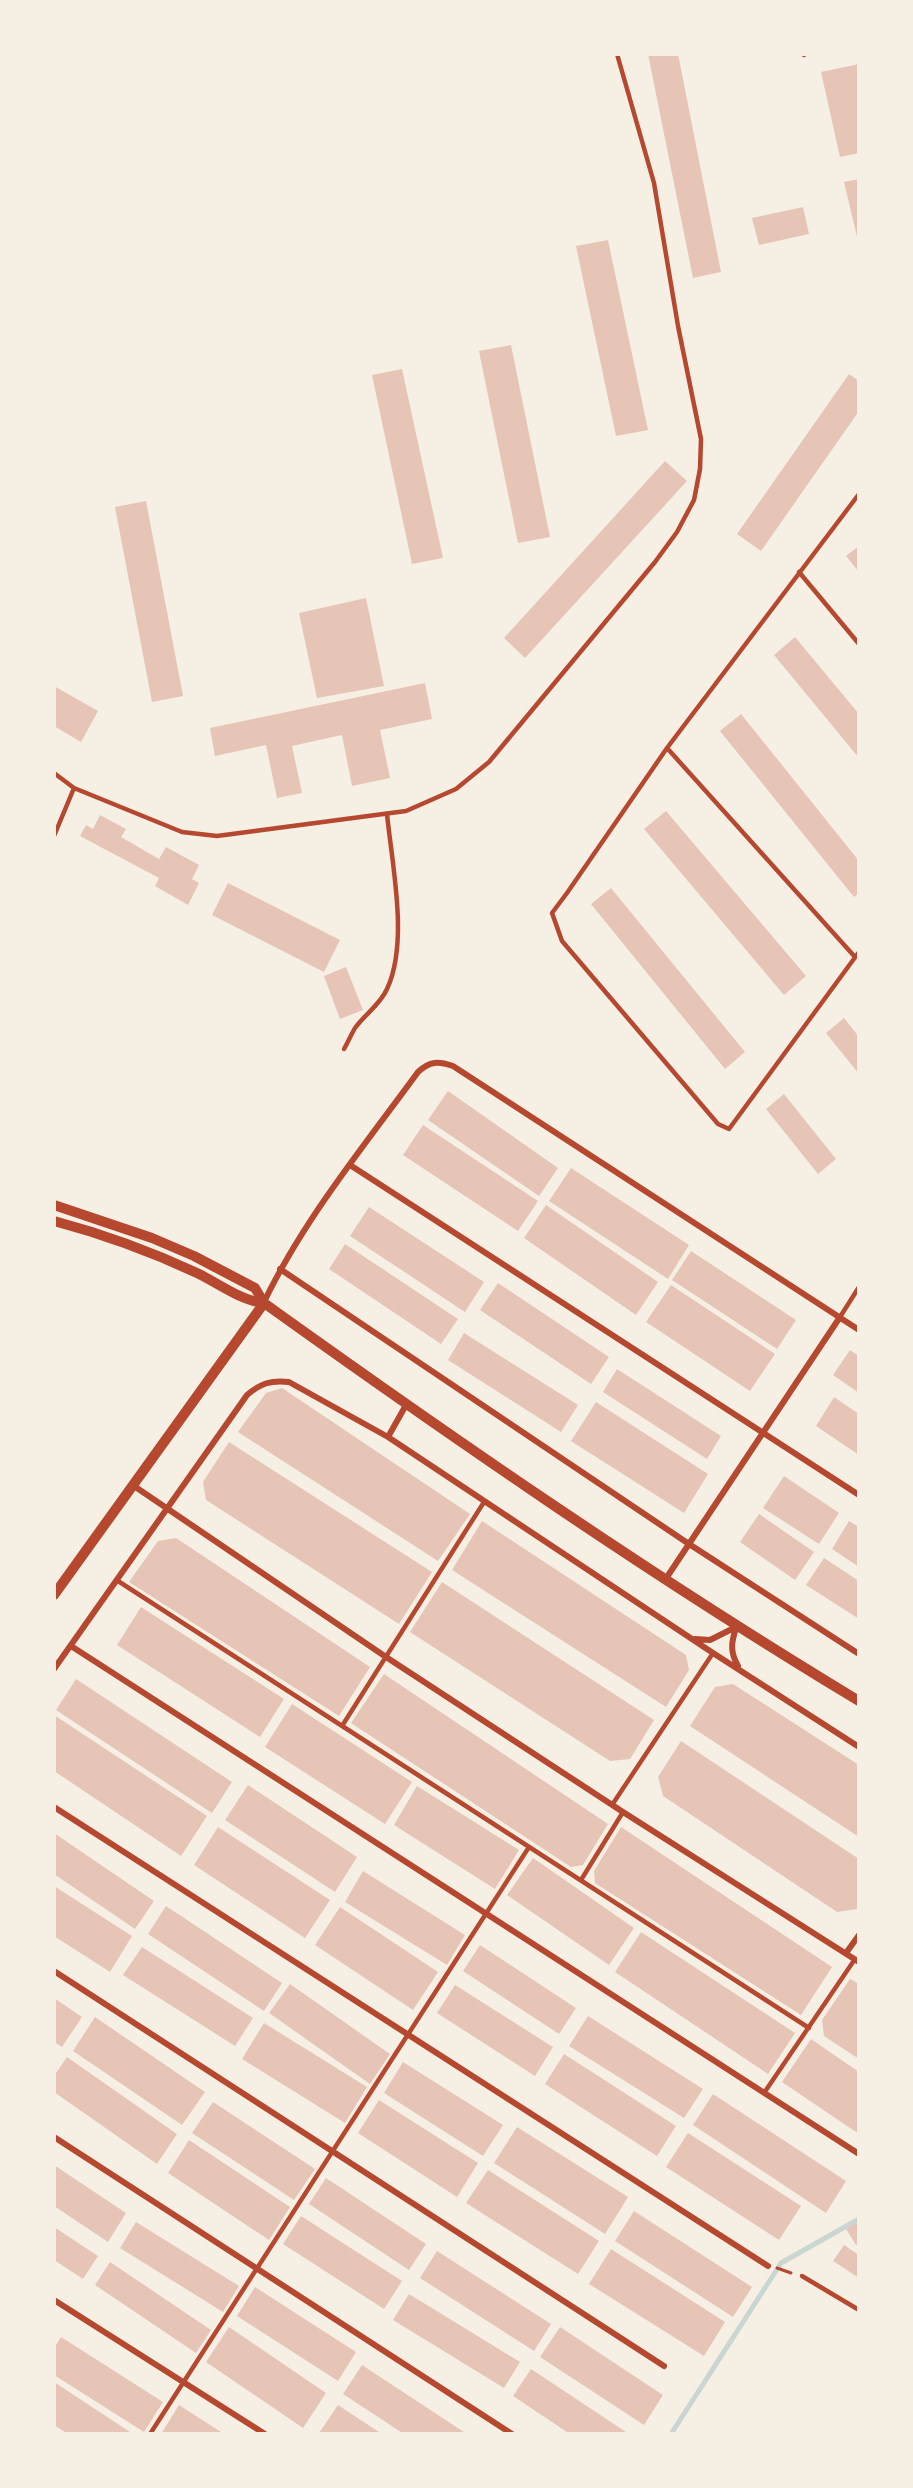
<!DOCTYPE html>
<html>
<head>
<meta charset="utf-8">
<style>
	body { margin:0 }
	#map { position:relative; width:913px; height:2488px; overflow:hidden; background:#f6efe4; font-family:Spectral,serif }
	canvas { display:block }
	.frame { position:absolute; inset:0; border:56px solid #f6efe4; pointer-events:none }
</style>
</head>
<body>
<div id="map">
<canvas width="913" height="2488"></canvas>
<div class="frame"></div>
</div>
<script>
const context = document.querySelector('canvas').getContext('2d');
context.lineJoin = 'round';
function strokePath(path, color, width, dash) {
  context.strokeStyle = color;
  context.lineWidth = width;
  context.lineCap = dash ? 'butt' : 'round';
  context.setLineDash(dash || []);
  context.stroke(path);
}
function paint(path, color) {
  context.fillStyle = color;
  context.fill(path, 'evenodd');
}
strokePath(new Path2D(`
	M671,2434L781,2263L859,2219`), '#c9d6d2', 5);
paint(new Path2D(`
	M648,54H678L721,272L693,278Z
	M859,64V153L840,157L821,72Z
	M859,179V241H858L844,182Z
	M803,207L809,234L759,245L752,218Z
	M608,240L648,430L616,436L576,246Z
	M511,345L550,537L518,543L479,351Z
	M402,369L443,558L412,564L372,375Z
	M849,374L859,381V411L761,551L737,534Z
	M665,461L687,481L525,658L504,638Z
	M146,501L183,696L152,702L115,507Z
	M859,546V572L846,556Z
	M366,598L384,686L317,698L299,613Z
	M795,637L859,714V758L774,655Z
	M425,683L432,719L380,730L390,778L352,786L342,735L292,746L302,793L277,798L266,745L215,756L210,728Z
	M54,686L98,711L81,742L54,726Z
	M741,714L859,861V893L854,897L720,731Z
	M666,811L806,976L784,995L644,829Z
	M100,815L126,829L121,837L159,859L166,847L199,865L192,879L199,883L188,905L155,886L159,878L80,836L86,825L93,829Z
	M228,883L340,940L324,972L212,915Z
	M611,888L745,1052L725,1069L591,904Z
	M346,967L363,1010L340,1019L324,976Z
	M844,1018L859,1037V1074L826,1033Z
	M448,1091L558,1168L539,1196L428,1120Z
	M784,1094L836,1159L818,1174L766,1109Z
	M423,1125L538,1201L518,1231L403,1155Z
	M571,1168L689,1245L668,1279L549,1201Z
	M546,1205L658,1282L636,1315L524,1238Z
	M369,1207L484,1282L465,1312L350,1236Z
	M345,1244L458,1319L441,1344L329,1269Z
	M691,1251L796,1320L777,1349L672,1280Z
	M498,1283L609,1357L591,1384L480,1310Z
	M671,1285L775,1354L750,1391L646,1322Z
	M464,1333L578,1405L561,1432L448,1360Z
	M850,1350L859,1356V1393L833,1375Z
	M617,1369L721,1436L707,1459L603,1392Z
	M282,1388L470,1514L438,1561L238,1432L266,1393Z
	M834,1397L859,1414V1455L816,1426Z
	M596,1402L708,1474L684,1513L571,1441Z
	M229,1442L432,1572L399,1624L206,1500L203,1482Z
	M784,1476L839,1513L819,1544L763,1508Z
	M759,1514L814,1552L795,1580L740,1542Z
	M482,1521L686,1655L689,1670L666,1707L452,1570Z
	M849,1521L859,1527V1567L832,1549Z
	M176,1538L370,1667L339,1716L129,1582L158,1541Z
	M824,1558L859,1581V1619L806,1585Z
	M442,1582L654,1720L630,1759L610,1761L410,1632Z
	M141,1607L284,1699L260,1737L117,1645Z
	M384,1674L608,1824L583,1865L571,1867L351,1723Z
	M76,1679L232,1782L212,1813L56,1710Z
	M733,1684L859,1765V1837L690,1726L715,1687Z
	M292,1704L412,1782L385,1824L265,1747Z
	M54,1715L207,1816L181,1856L54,1771Z
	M681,1741L859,1859V1905L857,1909L837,1912L663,1796L658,1777Z
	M248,1785L357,1857L335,1892L225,1820Z
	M417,1786L519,1850L495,1889L394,1825Z
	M218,1827L330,1900L305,1938L194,1865Z
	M621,1827L832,1967L801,2015L595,1883L594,1871Z
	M54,1833L154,1901L135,1929L54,1874Z
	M533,1858L634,1928L609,1965L507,1895Z
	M363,1871L465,1935L447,1965L345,1902Z
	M54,1886L132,1936L110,1972L54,1936Z
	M166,1906L282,1983L264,2011L148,1934Z
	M340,1907L438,1972L413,2010L315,1945Z
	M641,1932L795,2033L768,2074L615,1972Z
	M480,1945L576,2008L559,2034L463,1971Z
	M142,1947L253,2018L235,2046L123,1975Z
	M850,1979L859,1984V2059L824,2036L822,2020Z
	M290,1984L390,2054L370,2084L269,2013Z
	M455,1985L553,2047L535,2076L437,2013Z
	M54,1998L82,2017L62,2047L54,2042Z
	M588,2016L703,2089L684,2118L569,2046Z
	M95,2017L205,2092L182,2125L73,2051Z
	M264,2023L367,2087L345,2123L242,2059Z
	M811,2039L859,2072V2134L782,2082Z
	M564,2054L676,2126L657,2156L545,2084Z
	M67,2057L177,2134L157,2164L54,2092V2076Z
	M403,2062L503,2125L483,2156L384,2093Z
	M713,2094L846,2181L826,2213L693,2125Z
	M379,2100L478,2163L457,2197L358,2133Z
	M213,2102L315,2169L294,2200L192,2133Z
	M517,2127L628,2197L605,2234L494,2163Z
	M688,2133L801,2206L779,2240L666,2167Z
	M189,2140L290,2207L269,2240L168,2173Z
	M54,2165L126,2213L108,2242L54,2206Z
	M488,2170L599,2241L578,2274L466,2203Z
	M326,2178L426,2244L409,2270L309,2204Z
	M634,2211L752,2287L733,2317L615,2241Z
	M301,2216L402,2281L384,2309L283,2244Z
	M136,2222L239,2286L223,2312L120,2248Z
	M859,2222V2244L856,2245L846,2229Z
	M54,2227L98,2256L83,2279L54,2260Z
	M844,2245L859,2255V2278L833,2261Z
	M611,2249L725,2322L704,2356L589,2284Z
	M437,2251L551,2324L534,2351L420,2278Z
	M110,2262L211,2330L196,2353L95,2285Z
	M255,2287L356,2352L338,2381L237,2316Z
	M409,2294L520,2362L504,2388L393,2320Z
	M229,2327L326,2393L303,2428L206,2362Z
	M560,2327L663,2395L644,2425L540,2357Z
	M61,2337L163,2402L144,2432L54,2375V2348Z
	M362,2365L467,2434H404L343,2394Z
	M531,2369L629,2434H570L513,2396Z
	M54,2382L130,2432L129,2434H68L54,2425Z
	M179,2405L224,2434H161Z
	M338,2405L382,2434L319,2433Z`), '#e6c5b7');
strokePath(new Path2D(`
	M777,2268L791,2273`), '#b5482f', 3);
strokePath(new Path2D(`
	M804,54V55
	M859,494L667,748L567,893L552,913L562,941L718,1124L729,1129L859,952
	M799,572L859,644
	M667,748L855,957
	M54,773L74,788L182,832L217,836L406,811L456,789L489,762L655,562L677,532L694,500L700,469L701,439L678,326L654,183L617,54
	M54,836L74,788
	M344,1049C348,1042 351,1035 355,1028C365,1014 380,1005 387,989C409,942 392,865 387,814
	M840,1317L859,1287
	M118,1581L809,2028
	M342,1726L484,1502
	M612,1805L713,1653
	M581,1880L623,1812
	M764,2093L855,1959
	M802,2276L859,2310
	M150,2434L529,1847`), '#b5482f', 4.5);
strokePath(new Path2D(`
	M350,1165L859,1495
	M280,1269L689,1544L859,1654
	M264,1302C304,1219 364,1146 418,1072C430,1061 438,1061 453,1066L859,1330
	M388,1437L406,1405
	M134,1486L386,1657L623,1812L859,1962
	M665,1580L840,1317
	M736,1628C731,1643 730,1652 738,1666
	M695,1639L710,1640L736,1627
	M71,1646L859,2154
	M54,1669L247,1395C261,1383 271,1380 289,1382L388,1437L713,1653L859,1747
	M54,1807L768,2266
	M846,1953L859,1935
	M54,1971L664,2366
	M54,2137L512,2434
	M54,2300L265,2434`), '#b5482f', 6);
strokePath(new Path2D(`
	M54,1205L152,1238L194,1256L255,1288L264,1303C458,1442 655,1578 859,1701
	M54,1221C103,1234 152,1252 197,1273C218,1283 241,1301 264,1303
	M54,1595L264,1303`), '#b5482f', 10);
</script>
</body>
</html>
